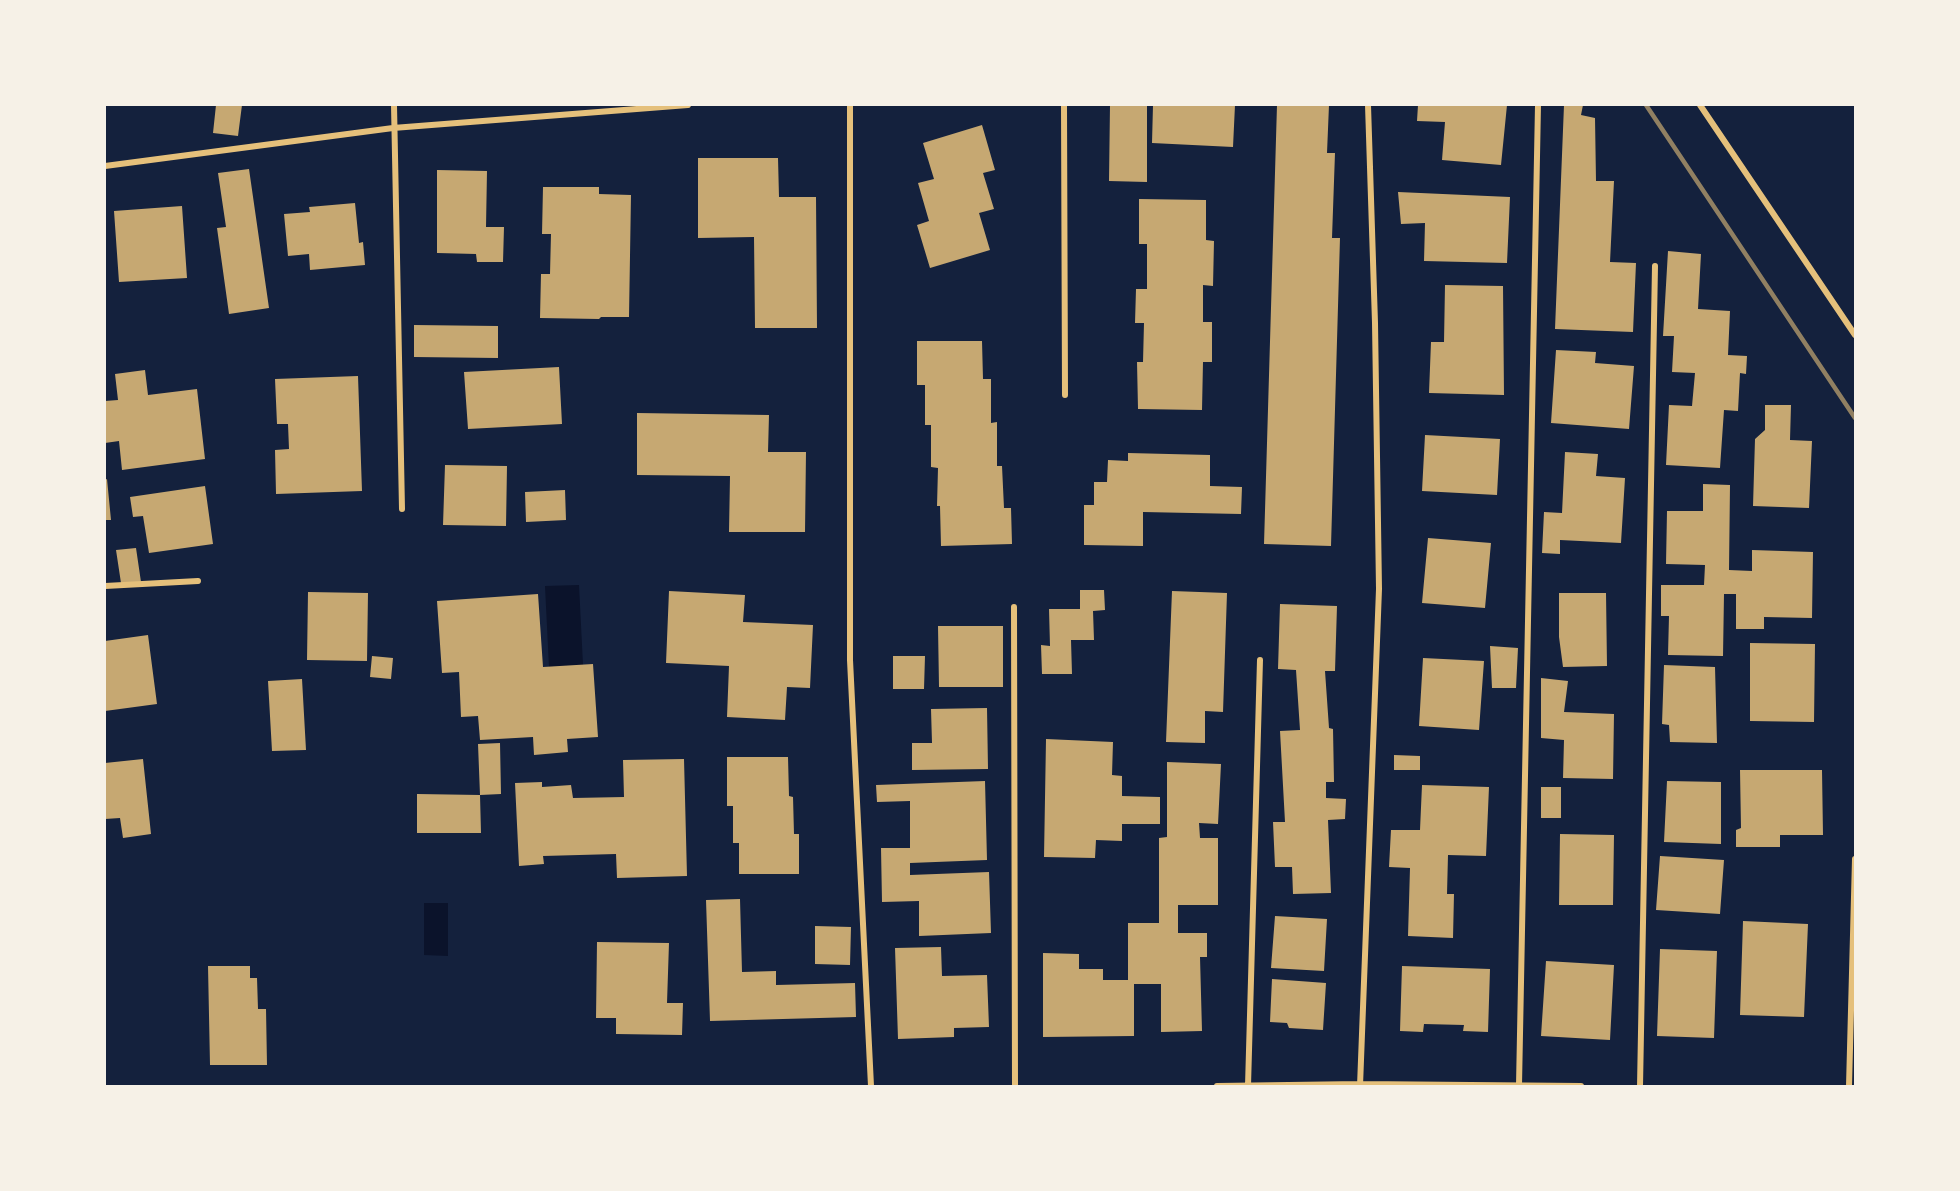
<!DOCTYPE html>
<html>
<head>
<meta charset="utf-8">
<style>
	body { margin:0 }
	#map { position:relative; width:1960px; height:1191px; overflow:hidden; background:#14213d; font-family:"Fira Sans",sans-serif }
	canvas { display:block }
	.frame { position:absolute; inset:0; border:106px solid #f6f1e7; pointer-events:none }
</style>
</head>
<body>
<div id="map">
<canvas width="1960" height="1191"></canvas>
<div class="frame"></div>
</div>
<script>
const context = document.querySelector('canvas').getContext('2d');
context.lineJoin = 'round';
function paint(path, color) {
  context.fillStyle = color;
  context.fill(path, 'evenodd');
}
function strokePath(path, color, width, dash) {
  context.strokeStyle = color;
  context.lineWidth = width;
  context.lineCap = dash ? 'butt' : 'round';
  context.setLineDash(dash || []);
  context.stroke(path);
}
paint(new Path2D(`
	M579,585L583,665L549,667L545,586Z
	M424,903H448V956L424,955Z`), '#0b132b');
paint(new Path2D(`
	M216,105H242L238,136L213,133Z
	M1110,105H1147V182L1109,181Z
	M1153,105H1235L1233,147L1152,143Z
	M1277,105H1329L1327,153H1335L1332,238H1340L1331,546L1264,544Z
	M1418,105H1507L1501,165L1442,160L1445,122L1417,121Z
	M1564,105H1583L1581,115L1595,118L1596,181H1614L1610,262L1636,263L1633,332L1555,329Z
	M982,125L995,170L983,173L994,209L979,213L990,250L930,268L917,225L929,221L918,183L934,179L923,143Z
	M698,158H778L779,197H816L817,328H755L754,237L698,238Z
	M249,169L269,308L229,314L217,228L226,227L218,173Z
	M437,170L487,171L486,227H504L503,262H477L476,254L437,253Z
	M543,187H599V194L631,195L629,317H601L599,319L540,318L541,274H550L551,234H542Z
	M1398,192L1510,197L1507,263L1424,261L1425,223L1401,224Z
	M1139,199L1206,200V240L1214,241L1213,286L1203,285V322H1212V362H1203L1202,410L1138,409L1137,362H1143L1144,323H1135L1136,289H1147V244H1139Z
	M355,203L359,243L363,242L365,265L310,270L309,254L288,256L284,214L310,212L309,207Z
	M182,206L187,278L119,282L114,211Z
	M1668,251L1701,254L1698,309L1730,311L1728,355L1747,356L1746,374L1740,373L1738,411L1724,410L1720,468L1666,465L1669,405L1692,406L1695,373L1672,372L1674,336H1663Z
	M1445,285L1503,286L1504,395L1429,393L1431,342H1444Z
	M414,325L498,326V358L414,357Z
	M917,341H982L983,379H991V423L997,422V466H1002L1004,508H1011L1012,544L941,546L940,506H937L938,468L931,467V425H925V385H917Z
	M1556,350L1596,352L1595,363L1634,366L1629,429L1551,423Z
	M559,367L562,424L468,429L464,372Z
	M145,370L148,395L197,389L205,459L122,470L119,441L105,443V401L118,400L115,374Z
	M358,376L362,491L276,494L275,450L289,449L288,424H277L275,379Z
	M1765,405H1791L1790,440L1812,441L1809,508L1753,506L1755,439L1765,430Z
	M637,413L769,415L768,452H806L805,532H729L730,476L637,475Z
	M1425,435L1500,439L1497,495L1422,491Z
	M1565,452L1598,454L1596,476L1625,478L1621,543L1560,540V554L1542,553L1544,512L1562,513Z
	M1128,453L1210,455V486L1242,487L1241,514L1143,512V546L1084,545V505H1094V482H1107L1108,460L1128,461Z
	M445,465L507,466L506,526L443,525Z
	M107,479L111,520H105V480Z
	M1703,484L1730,485L1729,570L1752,571V550L1813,552L1812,618L1764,617V629H1736V594H1724L1723,656L1668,655L1669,616H1661V585H1704L1705,565L1666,564L1667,511H1703Z
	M205,486L213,544L149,553L143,516L133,517L130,497Z
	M565,490L566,520L526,522L525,492Z
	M1428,538L1491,543L1485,608L1422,603Z
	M136,548L141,582L121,583L116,550Z
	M1080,590H1104L1105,610L1093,611L1094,640H1071L1072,674H1042L1041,645L1050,646L1049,609H1080Z
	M669,591L745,595L743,622L813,625L810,688L787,687L785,720L727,717L729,666L666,663Z
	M1172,591L1227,593L1223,712L1205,711V743L1166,742Z
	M308,592L368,593L367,661L307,660Z
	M1559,593H1606L1607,666L1563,667L1559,637Z
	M538,594L543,667L593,664L598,737L567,739L568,752L534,755L533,737L480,740L478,716L461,717L459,672L442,673L437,601Z
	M1280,604L1337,606L1335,671H1325L1329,728L1333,729L1334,782H1326V798L1346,799L1345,819L1328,820L1331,893L1293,894L1292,867H1275L1273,822H1285L1280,731L1300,730L1296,670L1278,669Z
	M938,626H1003V687H939Z
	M148,635L157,704L105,711V641Z
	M1750,643L1815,644L1814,722L1750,721Z
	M1490,646L1518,648L1516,688H1492Z
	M372,656L393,658L391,679L370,677Z
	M893,656H925L924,689H893Z
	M1423,658L1484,661L1479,730L1419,726Z
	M1664,665L1715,667L1717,743L1670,742L1669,725L1662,724Z
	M1541,678L1568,681L1564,712L1614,714L1613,779L1563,778L1564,740L1541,738Z
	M302,679L306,750L272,751L268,681Z
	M987,708L988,769L912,770V743H932L931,709Z
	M1046,739L1113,742L1112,775L1122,776V796L1160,797V824H1122V841L1096,840L1095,858L1044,857Z
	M500,743L501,794L480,795L481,833H417V794L480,795L478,744Z
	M1394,755L1420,756V770H1394Z
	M727,757H788L789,796L793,797L794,834H799V874H739V843H733V806H727Z
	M143,759L151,834L123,838L120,818L105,819V763Z
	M684,759L687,876L617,878L616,854L543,856L544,864L519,866L515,783L542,782V787L571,785L573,798L624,797L623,760Z
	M1167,762L1221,764L1218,824L1199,823L1200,838H1218V905H1178V933H1207V957H1200L1202,1031L1161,1032V984H1134V1036L1043,1037V953L1079,954V969H1103V980H1128V923H1159V838L1167,837Z
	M1740,770H1822L1823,835H1780V847H1736V830L1741,828Z
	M985,781L987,860L910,863V875L989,872L991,933L919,936V901L882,902L881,848H910V801L877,802L876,785Z
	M1667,781L1721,782V844L1664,842Z
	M1422,785L1489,787L1486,856L1448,855L1447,894H1454L1453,938L1408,936L1410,868L1389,867L1391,830H1420Z
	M1541,787H1561V818H1541Z
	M1560,834L1614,835L1613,905H1559Z
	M1660,856L1724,860L1720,914L1656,910Z
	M740,899L742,972L776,971V985L855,983L856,1017L710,1021L706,900Z
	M1275,916L1327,919L1324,971L1271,968Z
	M1743,921L1808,924L1804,1017L1740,1015Z
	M815,926L851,927L850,965L815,964Z
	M597,942L669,943L667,1003H683L682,1035L616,1034V1018H596Z
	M941,947L942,976L987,975L989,1027L954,1028V1037L898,1039L895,948Z
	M1660,949L1717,951L1714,1038L1657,1036Z
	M1546,961L1614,965L1610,1040L1541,1036Z
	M208,966H250V978H257L258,1009H266L267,1065H210Z
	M1402,966L1490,969L1488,1032L1463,1031L1464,1025L1424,1024L1423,1032L1400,1031Z
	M1272,979L1326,983L1323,1030L1289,1028L1287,1023L1270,1022Z`), '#c6a872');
strokePath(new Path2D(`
	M394,105L402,509
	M850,105V660L871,1086
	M1064,105L1065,395
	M1700,105L1855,335
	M105,166L393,128L688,105
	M105,586L198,581
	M1014,607L1015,1086
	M1519,1085L1538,105
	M1217,1086L1360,1084L1581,1086
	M1248,1086L1260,660
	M1360,1086L1379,589L1375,323L1368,105
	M1640,1086L1655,266
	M1849,1086L1855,859`), '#e5c07b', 6);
strokePath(new Path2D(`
	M1646,105L1855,418`), '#918062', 4.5);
</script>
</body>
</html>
